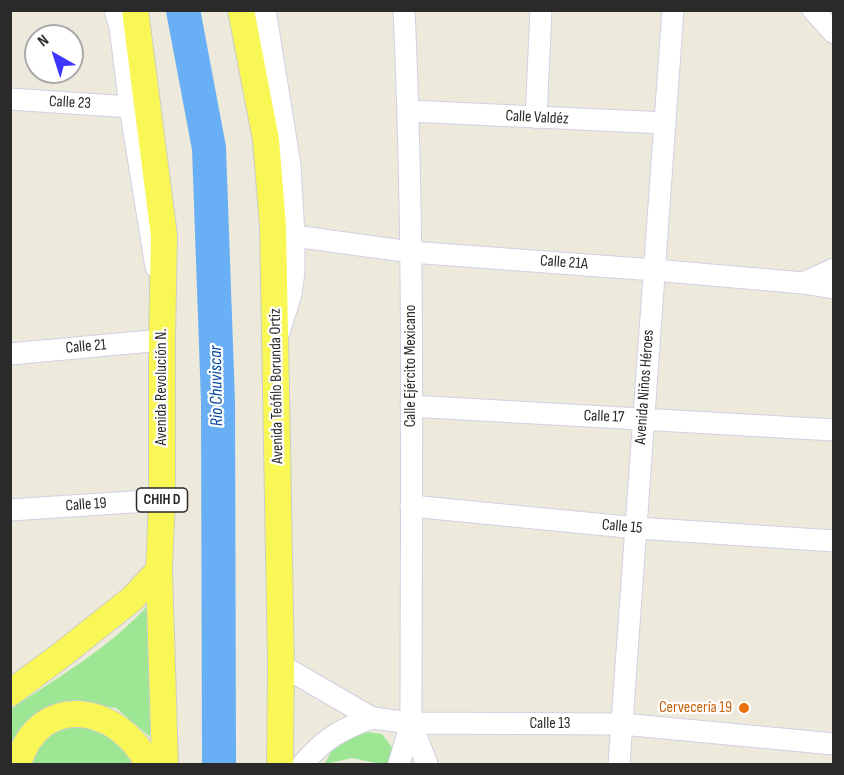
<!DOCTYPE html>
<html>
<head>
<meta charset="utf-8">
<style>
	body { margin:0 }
	#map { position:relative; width:844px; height:775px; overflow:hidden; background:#ede9db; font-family:"Sofia Sans Condensed",sans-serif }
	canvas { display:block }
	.frame { position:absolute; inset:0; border:12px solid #2a2a2a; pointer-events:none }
	.north { position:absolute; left:24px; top:24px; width:60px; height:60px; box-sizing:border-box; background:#fff; border:2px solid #aaa; border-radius:50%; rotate:321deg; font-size:16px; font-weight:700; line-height:24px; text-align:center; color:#2a2a2a }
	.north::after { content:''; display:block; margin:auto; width:21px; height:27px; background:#3f36ff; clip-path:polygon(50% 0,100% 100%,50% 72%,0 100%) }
</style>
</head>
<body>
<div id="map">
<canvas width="844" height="775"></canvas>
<div class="frame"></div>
<div class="north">N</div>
</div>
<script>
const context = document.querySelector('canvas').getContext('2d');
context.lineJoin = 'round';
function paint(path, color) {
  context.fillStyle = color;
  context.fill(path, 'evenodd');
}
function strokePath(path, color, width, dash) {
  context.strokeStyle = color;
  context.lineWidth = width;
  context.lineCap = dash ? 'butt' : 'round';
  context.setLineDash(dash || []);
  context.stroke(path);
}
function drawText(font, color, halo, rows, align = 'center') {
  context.font = font + ' "Sofia Sans Condensed",sans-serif';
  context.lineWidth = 4.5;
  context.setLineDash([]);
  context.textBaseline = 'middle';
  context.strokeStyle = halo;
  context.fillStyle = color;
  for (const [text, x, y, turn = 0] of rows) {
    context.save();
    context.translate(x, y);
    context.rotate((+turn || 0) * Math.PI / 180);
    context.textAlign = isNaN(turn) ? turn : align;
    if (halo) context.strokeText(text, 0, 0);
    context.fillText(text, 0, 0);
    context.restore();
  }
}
paint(new Path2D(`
	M148,605L155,741L116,708L88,704L11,754V709C58,677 110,648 148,605Z
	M94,724L113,735L136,764H29L38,740L63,727Z
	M358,731L382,734L394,750L391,764H381L352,758L325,764L335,743Z`), '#9de794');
strokePath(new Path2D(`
	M183,10L209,148L218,402L219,764`), '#68aff5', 34);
const minor = new Path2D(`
	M115,10L120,27L130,107L156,267
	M265,10L290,165L294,236V272L291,294L279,332
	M813,10L834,33
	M10,99L130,107
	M409,111L665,123
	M536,118L541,10
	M294,236L411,252L654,270L803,283L834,288
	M803,283L834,269
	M10,354L162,340
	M411,406L834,430
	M411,506L637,528L834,541
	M10,510L162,500
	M281,665L372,718L411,723L622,724L834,744
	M411,723L427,764
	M303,764C324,739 341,729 372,718
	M399,764L411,723C411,485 415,248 404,10
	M619,764L673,10`);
const major = new Path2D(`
	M135,10L164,236L162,340V500L159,570L165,764
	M241,10L266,140L273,226L281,665L280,764
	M10,693L60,656L132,599L159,570
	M18,764C39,691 119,704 148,764`);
strokePath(minor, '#d1d0e4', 23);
strokePath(major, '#ccc', 28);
strokePath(minor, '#fff', 21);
strokePath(major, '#f8f755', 26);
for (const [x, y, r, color] of [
	[744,708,6,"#e8710a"]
]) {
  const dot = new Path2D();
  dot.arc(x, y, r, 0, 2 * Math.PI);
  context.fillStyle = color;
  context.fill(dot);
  strokePath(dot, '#fff', 2);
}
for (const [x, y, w] of [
	[162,500,51]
]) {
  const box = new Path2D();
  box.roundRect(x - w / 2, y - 12, w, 24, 4.5);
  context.fillStyle = '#fff';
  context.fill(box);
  strokePath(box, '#2a2a2a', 1.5);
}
drawText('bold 15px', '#2a2a2a', null, [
	["CHIH D",162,500]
]);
drawText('16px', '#2a2a2a', '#fff', [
	["Calle 23",70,103,3],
	["Calle Valdéz",537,118,3],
	["Calle 21A",564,263,4],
	["Calle 21",86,347,-5],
	["Calle Ejército Mexicano",411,366,-90],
	["Avenida Teófilo Borunda Ortiz",277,386,-91],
	["Avenida Revolución N.",162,387,-90],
	["Avenida Niños Héroes",645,387,-86],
	["Calle 17",604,417,2],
	["Calle 19",86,505,-4],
	["Calle 15",622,527,5],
	["Calle 13",550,724]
]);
drawText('16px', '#c56008', '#fff', [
	["Cervecería 19",732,708]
], 'right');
drawText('italic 18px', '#0648a2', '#fff', [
	["Rio Chuviscar",217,386,-91]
]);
</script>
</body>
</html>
